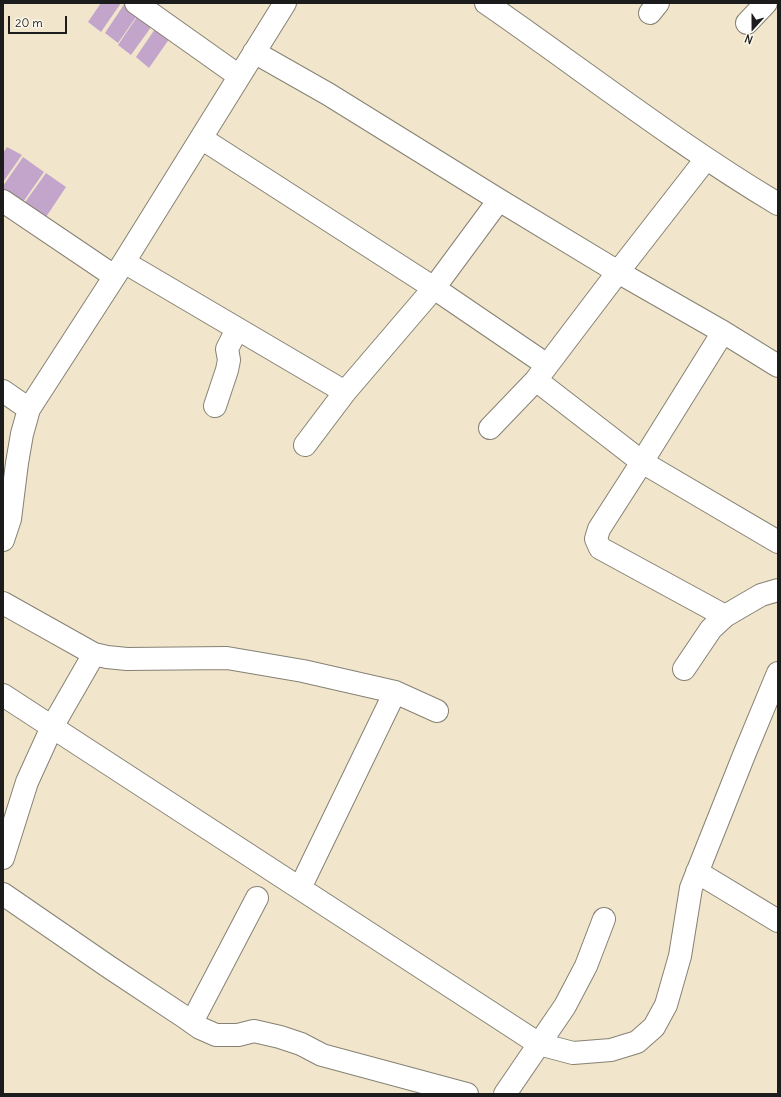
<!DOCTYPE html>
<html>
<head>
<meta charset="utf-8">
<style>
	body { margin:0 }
	#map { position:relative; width:781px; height:1097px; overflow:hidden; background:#f1e6cb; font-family:Delius,sans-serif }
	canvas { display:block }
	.frame { position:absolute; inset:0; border:4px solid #1c1c1c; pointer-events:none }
	.north { position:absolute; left:733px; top:8px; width:40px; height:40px; -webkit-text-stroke:3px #fbf7ec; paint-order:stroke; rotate:201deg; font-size:11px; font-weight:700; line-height:16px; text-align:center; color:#1c1c1c }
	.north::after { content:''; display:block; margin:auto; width:14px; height:18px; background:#1c1c1c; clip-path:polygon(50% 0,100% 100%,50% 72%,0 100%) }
	.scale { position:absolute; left:8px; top:16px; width:59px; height:18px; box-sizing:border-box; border:2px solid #1c1c1c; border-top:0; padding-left:5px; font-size:12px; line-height:14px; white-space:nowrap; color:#1c1c1c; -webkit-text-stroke:3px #fbf7ec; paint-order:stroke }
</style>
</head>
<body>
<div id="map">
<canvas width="781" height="1097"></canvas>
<div class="frame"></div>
<div class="north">N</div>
<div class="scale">20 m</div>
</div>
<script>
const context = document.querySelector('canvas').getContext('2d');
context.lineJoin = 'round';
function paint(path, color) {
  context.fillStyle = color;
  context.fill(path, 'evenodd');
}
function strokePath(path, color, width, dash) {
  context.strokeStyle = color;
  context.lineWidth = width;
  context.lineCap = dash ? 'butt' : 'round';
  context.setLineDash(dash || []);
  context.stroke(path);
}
paint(new Path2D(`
	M101,3H121L101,32L88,22Z
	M125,3H128L141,10L118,43L105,33Z
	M139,14L154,23L131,55L118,45Z
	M157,26L172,35L149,68L136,57Z
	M7,147L22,155L3,182V153Z
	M23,157L44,172L21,205L3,192V186Z
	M46,173L66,187L44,220L23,205Z`), '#c3a5cc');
const minor = new Path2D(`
	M136,3L239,76
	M486,3C583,70 676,143 778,204
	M650,13L658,3
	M747,23L766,3
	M254,52L328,94L499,200L618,272L723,332L778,366
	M201,138L434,288L547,365
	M3,201L114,276
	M124,262L345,392
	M723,332L642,462L599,529L596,539L600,548L725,616
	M536,380L642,462L778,542
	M3,391L29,409
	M215,406L227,370L229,360L227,349L237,329
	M490,428L536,380L618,272L706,159
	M305,445L345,392L434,288L499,200
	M3,540L10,519L17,463L22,434L29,409L124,262L285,3
	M3,603L94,654L107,657L127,659L227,658L303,671L395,692L437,711
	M684,669L711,629L725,616L761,595L778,590
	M3,695L539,1044L573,1053L611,1050L637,1042L654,1027L666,1005L680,956L691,888L744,755L778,673
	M3,858L27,782L52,727L94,654
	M697,872L778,921
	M300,888L395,692
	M3,894L109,967L183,1016L200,1028L216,1035H238L254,1031L280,1037L301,1044L322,1055L467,1094
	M192,1022L257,898
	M505,1094L565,1006L586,966L604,919`);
strokePath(minor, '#868174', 24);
strokePath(minor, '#fff', 22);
</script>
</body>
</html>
